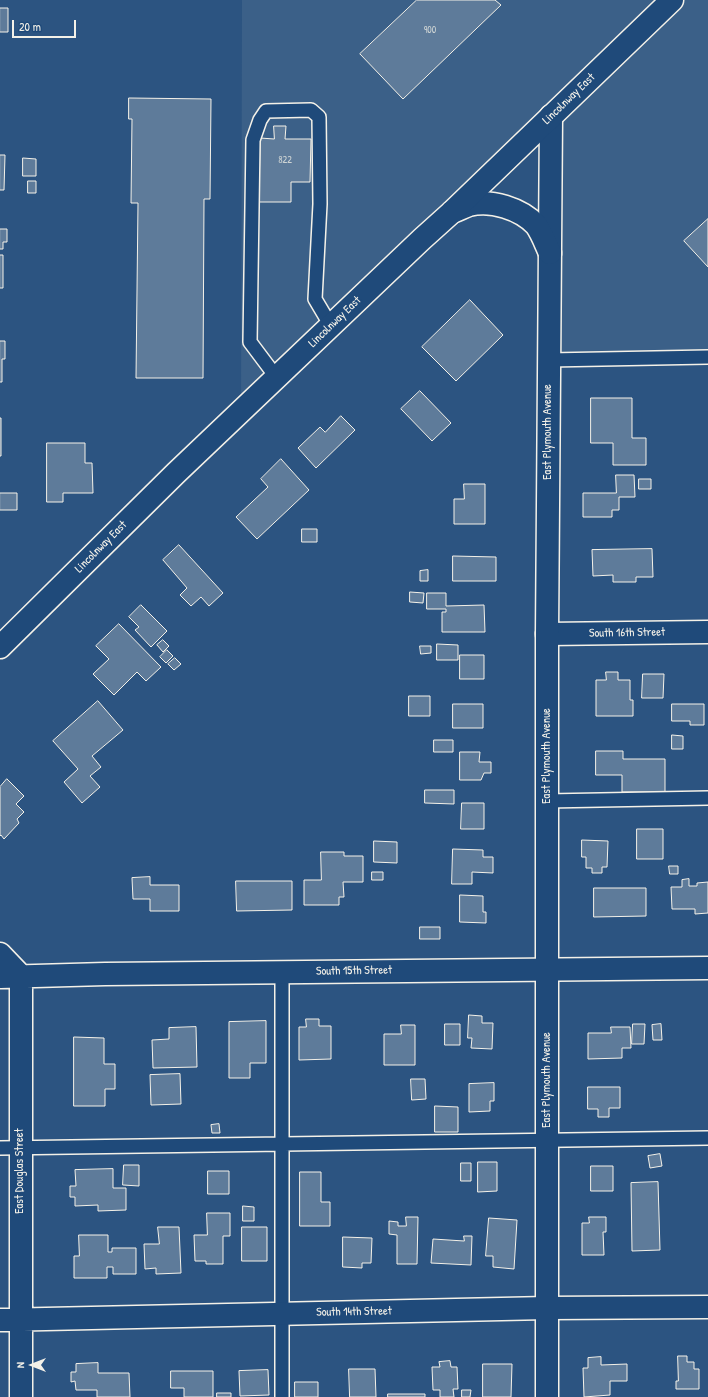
<!DOCTYPE html>
<html>
<head>
<meta charset="utf-8">
<style>
	body { margin:0 }
	#map { position:relative; width:708px; height:1397px; overflow:hidden; background:#2c5481; font-family:"Patrick Hand",sans-serif }
	canvas { display:block }
	.north { position:absolute; left:12px; top:1345px; width:40px; height:40px; -webkit-text-stroke:3px #1f4a7a; paint-order:stroke; rotate:270deg; font-size:11px; font-weight:700; line-height:16px; text-align:center; color:#f4f1e8 }
	.north::after { content:''; display:block; margin:auto; width:14px; height:18px; background:#f4f1e8; clip-path:polygon(50% 0,100% 100%,50% 72%,0 100%) }
	.scale { position:absolute; left:12px; top:20px; width:64px; height:18px; box-sizing:border-box; border:2px solid #f4f1e8; border-top:0; padding-left:5px; font-size:12px; line-height:14px; white-space:nowrap; color:#f4f1e8; -webkit-text-stroke:3px #1f4a7a; paint-order:stroke }
</style>
</head>
<body>
<div id="map">
<canvas width="708" height="1397"></canvas>
<div class="north">N</div>
<div class="scale">20 m</div>
</div>
<script>
const context = document.querySelector('canvas').getContext('2d');
context.lineJoin = 'round';
function paint(path, color) {
  context.fillStyle = color;
  context.fill(path, 'evenodd');
}
function strokePath(path, color, width, dash) {
  context.strokeStyle = color;
  context.lineWidth = width;
  context.lineCap = dash ? 'butt' : 'round';
  context.setLineDash(dash || []);
  context.stroke(path);
}
function drawText(font, color, halo, rows, align = 'center') {
  context.font = font + ' "Patrick Hand",sans-serif';
  context.lineWidth = 3.5;
  context.setLineDash([]);
  context.textBaseline = 'middle';
  context.strokeStyle = halo;
  context.fillStyle = color;
  for (const [text, x, y, turn = 0] of rows) {
    context.save();
    context.translate(x, y);
    context.rotate((+turn || 0) * Math.PI / 180);
    context.textAlign = isNaN(turn) ? turn : align;
    if (halo) context.strokeText(text, 0, 0);
    context.fillText(text, 0, 0);
    context.restore();
  }
}
paint(new Path2D(`
	M242,0H708V355L550,359L552,115L241,411Z`), '#3b6088');
const building = new Path2D(`
	M417,0H495L501,5L403,99L360,54Z
	M0,8H8V32H0Z
	M129,98L211,99L210,199H204L203,378H136L138,203H131L132,119H129Z
	M274,126H286L285,139H311L310,182H291V202H259L260,138L274,139Z
	M0,155H5L4,190H0Z
	M23,158L36,159V176H23Z
	M28,181H36V193H28Z
	M708,219V267L684,241Z
	M0,229H7V242H3V249H0Z
	M0,255H3V288H0Z
	M470,300L503,335L456,381L422,347Z
	M0,341H5V359H2V382H0Z
	M420,391L451,423L432,441L401,409Z
	M591,398H632V438H646V465H613V443H591Z
	M341,416L355,430L316,468L298,448L320,427L325,432Z
	M0,418H1V456H0Z
	M47,443H85V463H92L93,493H63V502H47Z
	M281,459L309,490L257,539L236,517L268,487L261,479Z
	M616,475H634L635,497H619V510H612V517H583V493H616Z
	M639,479H651V489H639Z
	M464,484H485V524H454V499H464Z
	M0,493H17V510H0Z
	M302,529H317V542H302Z
	M179,545L223,593L209,606L201,597L191,606L180,595L187,588L163,560Z
	M652,549L653,577H636V582H613V575L593,576L592,550Z
	M453,556L496,557V581H453Z
	M428,570V581H420V571Z
	M410,592L424,593L423,603L410,602Z
	M427,593H446V606L484,605L485,632H442V612H446V609H427Z
	M141,605L167,631L151,647L135,630L139,627L129,617Z
	M119,624L161,667L146,681L137,672L114,695L93,674L109,659L96,646Z
	M163,640L169,646L163,652L157,645Z
	M437,644L458,645V660H437Z
	M420,646H431V653L421,654Z
	M167,650L173,656L166,663L160,657Z
	M460,655H484V679H460Z
	M175,658L181,664L174,670L168,664Z
	M606,672H618V680H630V700H633V716H596V680H606Z
	M643,674H664L663,698H642Z
	M409,696H430V716H409Z
	M98,701L123,730L92,756L101,767L90,776L100,787L82,803L64,782L78,769L53,741Z
	M453,704H483V728H453Z
	M672,704H704V725H690V721H672Z
	M672,735L683,736V749H672Z
	M434,740H453V752H434Z
	M596,751H623V759H665V792H622V775H596Z
	M460,752H480L479,762H491V773H484L481,780H460Z
	M7,779L24,796L16,804L24,812L17,819L19,823L4,839L1,835L0,836V787Z
	M425,790H454V804L425,803Z
	M462,803H484V829H461Z
	M637,829H663V859H637Z
	M582,840L608,841L607,867H602V873H592V868H586V857H582Z
	M374,841L397,842V863L374,862Z
	M453,849L483,850V857H493V873L472,872V884H452Z
	M321,852H344V856H363V882H343L344,897H339V905H304V880H321Z
	M669,866H678V874H670Z
	M372,872H383V880H372Z
	M150,877V885H179V911H150V899H133L132,878Z
	M689,879V886H697V883L708,882V913L695,914V909H672L671,887H682V880Z
	M236,881H292V910L237,911Z
	M594,888H646V916L594,917Z
	M460,895L483,896V912H486V923L460,922Z
	M420,927H440V939H420Z
	M469,1015L482,1016V1023H493L492,1049L471,1048L472,1038H468Z
	M306,1019H319V1026H331V1059L299,1060V1027H306Z
	M266,1021V1063H250V1078H229V1022Z
	M445,1024H460V1045H445Z
	M633,1024H645L644,1044H632Z
	M661,1024L662,1040H653L652,1025Z
	M401,1025H415V1065H384V1034H401Z
	M196,1027L197,1067L153,1068L152,1040L169,1039V1028Z
	M611,1027H630L631,1048H622V1058L588,1059V1033H611Z
	M74,1037L104,1038V1064H115V1089H105V1106H74Z
	M180,1074L181,1104L151,1105L150,1075Z
	M411,1079H425L426,1099L412,1100Z
	M494,1083V1101H490V1111L469,1112V1084Z
	M588,1087H620V1108H609V1117H598V1109H588Z
	M435,1106L458,1107V1132H435Z
	M219,1124L220,1133H212L211,1125Z
	M660,1154L662,1166L650,1168L648,1156Z
	M478,1162H497V1191L478,1192Z
	M461,1163H471V1181H461Z
	M124,1165H139V1186L123,1185Z
	M591,1166H613V1191H591Z
	M113,1169V1188H126V1210L98,1211V1205L75,1206V1197H70V1186H76L75,1170Z
	M208,1171H229V1194H208Z
	M300,1172H321V1202H330V1226H300Z
	M658,1182L660,1250L632,1251L631,1183Z
	M243,1206L254,1207V1221H243Z
	M207,1213H230V1236H223V1264H206V1261H195L194,1235H207Z
	M406,1217H418L417,1264H397V1235L389,1234V1221L398,1222V1226H406Z
	M589,1217H606V1232H603L604,1255H582V1223H589Z
	M489,1218L517,1220L514,1269L493,1267V1256H486Z
	M158,1227H179L181,1273L156,1274V1268L145,1269L144,1244H159Z
	M242,1227H267V1261H242Z
	M79,1235H108V1252H112V1248H136V1274H113V1267H107V1278H74V1256H79Z
	M464,1236H472L471,1265L431,1263L433,1239L464,1241Z
	M343,1237L372,1238L371,1263H362V1268L343,1267Z
	M678,1356H687V1362H694V1369H699V1389H676V1381H678Z
	M601,1357V1365L627,1364V1381H610V1395L584,1397L583,1368H588V1358Z
	M450,1361L451,1367H457L458,1389H453L454,1397H440V1390H433L432,1367H440L439,1362Z
	M98,1363V1373H129L130,1397H97V1390H76L75,1381L71,1382V1372H76V1364Z
	M483,1364H512L511,1397H483Z
	M349,1369H375L376,1397H350Z
	M268,1370L269,1395L240,1396L239,1371Z
	M171,1371H213V1397H184V1388H171Z
	M295,1382H318V1397H295Z
	M462,1390H471L470,1397H462Z
	M217,1393H231V1397H217Z
	M388,1394H425V1397H388Z`);
paint(building, '#5e7b9a');
strokePath(building, '#f4f1e8', 1);
const service = new Path2D(`
	M549,360L708,357
	M277,378L250,342L253,140L260,120L266,111L311,110L319,117L320,204L315,299L331,326
	M547,801L708,798
	M282,972V1397
	M0,1148L708,1138`);
const minor = new Path2D(`
	M547,634L708,632
	M0,954L21,976V1397
	M0,977L105,974L708,968
	M0,1320L547,1308L708,1307`);
const secondary = new Path2D(`
	M547,1397V634L551,116`);
const primary = new Path2D(`
	M452,212C458,210 463,207 469,205C491,199 521,209 536,225C542,233 546,245 550,253`);
const trunk = new Path2D(`
	M0,647L176,473L422,239L452,212L672,0`);
strokePath(service, '#f4f1e8', 16);
strokePath(minor, '#f4f1e8', 25);
strokePath(secondary, '#f4f1e8', 25);
strokePath(primary, '#f4f1e8', 25);
strokePath(trunk, '#f4f1e8', 25);
strokePath(service, '#1f4a7a', 13);
strokePath(minor, '#1f4a7a', 22);
strokePath(secondary, '#1f4a7a', 22);
strokePath(primary, '#1f4a7a', 22);
strokePath(trunk, '#1f4a7a', 22);
drawText('10px', '#ced4d4', null, [
	["900",430,30],
	["822",285,160]
]);
drawText('12px', '#f4f1e8', '#1f4a7a', [
	["Lincolnway East",569,99,-44],
	["Lincolnway East",335,322,-44],
	["East Plymouth Avenue",548,432,-90],
	["Lincolnway East",101,547,-45],
	["South 16th Street",627,633,-1],
	["East Plymouth Avenue",547,756,-90],
	["South 15th Street",354,971,-1],
	["East Plymouth Avenue",547,1080,-90],
	["East Douglas Street",20,1171,-90],
	["South 14th Street",354,1312,-1]
]);
</script>
</body>
</html>
